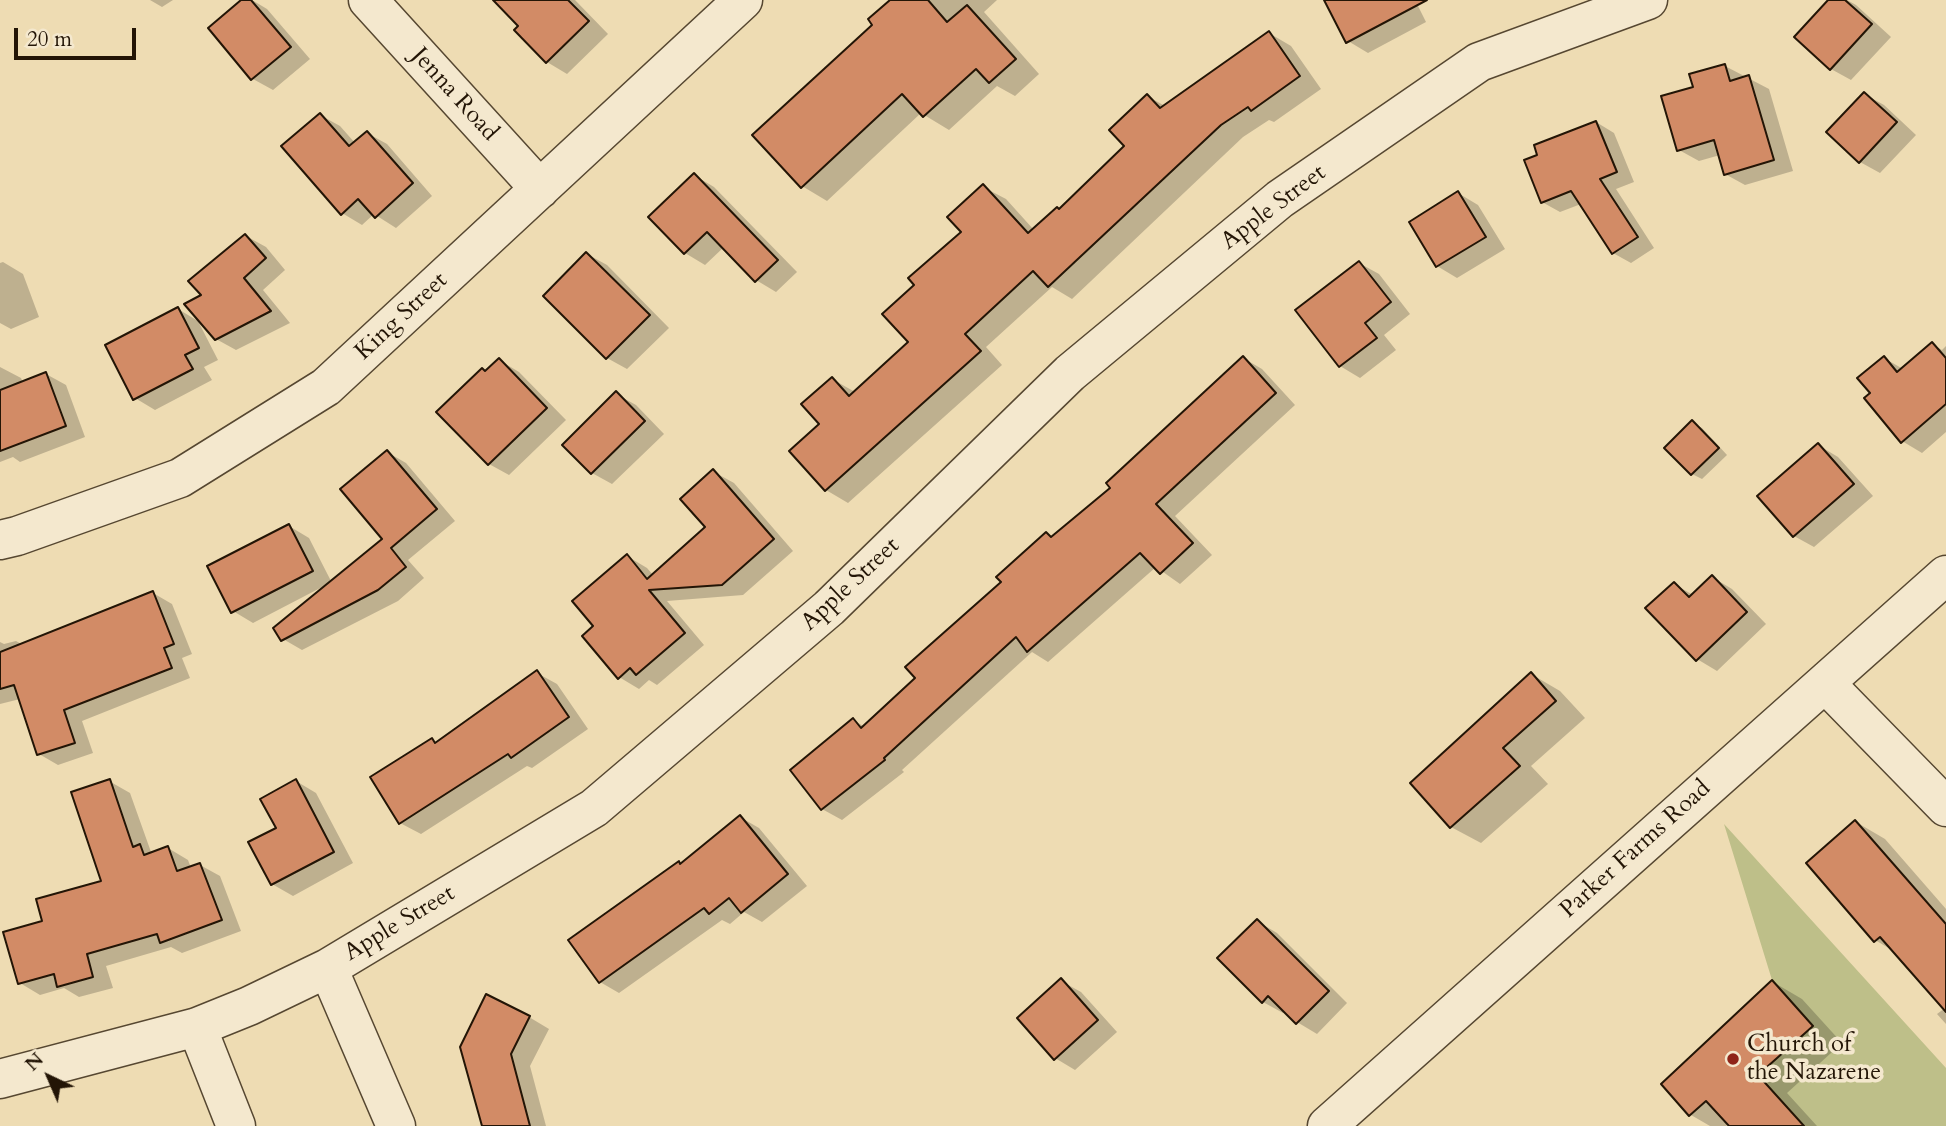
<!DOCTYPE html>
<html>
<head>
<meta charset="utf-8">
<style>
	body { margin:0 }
	#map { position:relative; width:1946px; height:1126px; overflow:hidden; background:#eedcb3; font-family:Cardo,serif }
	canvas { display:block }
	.north { position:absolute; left:14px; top:1042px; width:70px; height:70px; -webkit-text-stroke:5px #f4e8ce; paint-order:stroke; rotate:316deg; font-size:19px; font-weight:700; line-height:28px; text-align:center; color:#231506 }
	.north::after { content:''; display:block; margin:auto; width:24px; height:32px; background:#231506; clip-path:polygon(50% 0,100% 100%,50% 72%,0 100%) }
	.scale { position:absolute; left:14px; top:28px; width:122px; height:32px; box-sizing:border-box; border:4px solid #231506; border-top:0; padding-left:9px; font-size:21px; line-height:24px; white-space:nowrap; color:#231506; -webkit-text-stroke:5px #f4e8ce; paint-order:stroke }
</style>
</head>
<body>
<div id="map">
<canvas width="1946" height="1126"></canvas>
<div class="north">N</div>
<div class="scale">20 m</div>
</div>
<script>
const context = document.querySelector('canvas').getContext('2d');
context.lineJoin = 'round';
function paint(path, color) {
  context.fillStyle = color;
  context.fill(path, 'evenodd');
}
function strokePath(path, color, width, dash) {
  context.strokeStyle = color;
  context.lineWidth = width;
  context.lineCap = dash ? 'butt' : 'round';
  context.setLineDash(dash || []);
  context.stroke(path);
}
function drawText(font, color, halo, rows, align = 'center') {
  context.font = font + ' Cardo,serif';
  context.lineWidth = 7;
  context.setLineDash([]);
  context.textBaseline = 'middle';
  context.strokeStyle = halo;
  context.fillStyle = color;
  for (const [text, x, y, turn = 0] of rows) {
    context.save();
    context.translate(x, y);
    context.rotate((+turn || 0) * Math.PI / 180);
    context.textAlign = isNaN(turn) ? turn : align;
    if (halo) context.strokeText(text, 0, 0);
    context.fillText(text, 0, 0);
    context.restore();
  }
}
paint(new Path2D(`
	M1724,824L1946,1068V1126H1804L1758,1075L1813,1026L1772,980Z`), '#bebf89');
paint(new Path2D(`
	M150,0H173L162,7Z
	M243,0H252L267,9L310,59L273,90L253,79L210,28Z
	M495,0H575L608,34L567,74L547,62L516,30L520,26Z
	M893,0H997L984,12L1039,74L1015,96L997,86L949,130L921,113L827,201L802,186Z
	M1326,0H1415L1426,22L1368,53L1348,41Z
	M1830,0H1847L1856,5L1891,37L1851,80L1831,69L1797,37Z
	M1269,33L1291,46L1321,89L1274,122L1269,120L1243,137L1072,299L1052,287L986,347L1002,365L848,503L826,490L821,424L832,379L855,392L910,342L917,285L963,232L983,187L1006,199L1034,230L1060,210L1126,146L1147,96L1165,106Z
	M1725,66L1769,89L1793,171L1745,185L1725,174L1720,155L1699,161L1679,150L1695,88Z
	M1864,94L1884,105L1916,135L1880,173L1860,162L1828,132Z
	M320,115L340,126L355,143L367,133L387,144L432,196L396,228L374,214L362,225L342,213Z
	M1596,122L1614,133L1634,182L1616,189L1654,248L1631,263L1613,253L1581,204L1560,212L1542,202L1540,156Z
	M694,175L714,187L797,272L776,292L756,280L724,247L705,265L685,253L651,217Z
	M1458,193L1478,205L1505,249L1457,278L1437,266Z
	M246,236L266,247L285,270L263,290L290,323L236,350L216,339Z
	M587,254L607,265L669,328L627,369L607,358L545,296Z
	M3,262L23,274L39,317L11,329L0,323V263Z
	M1359,263L1379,274L1410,314L1384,335L1396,350L1360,378L1340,366L1297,311Z
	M178,309L198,321L218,360L204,367L212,380L155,410L135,398Z
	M1932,344L1942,350L1946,346V432L1922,453L1902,441L1872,393L1884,358L1903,369Z
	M1243,358L1262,369L1295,405L1175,516L1212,555L1180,584L1156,567L1048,662L1032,652L902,770L904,772L842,820L822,809L853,720L865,727L918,679L1047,534L1053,538L1113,488Z
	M499,360L519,372L566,420L509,475L489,464L487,372Z
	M0,367L21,378L23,383L46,374L66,385L85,437L20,462L13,457L0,462Z
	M616,394L636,405L664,434L612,484L592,473Z
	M1692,423L1702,428L1727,455L1702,479L1692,474Z
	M1818,445L1838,457L1873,496L1814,547L1794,536L1760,496Z
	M387,452L406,463L455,521L408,560L424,578L398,601L302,650L283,639L326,585L253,623L233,611L289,526L309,538L332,583L384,539Z
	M714,472L734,483L793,551L743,595L667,601L704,645L657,685L649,680L639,689L619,677L596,626L627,556L647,568L653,575L708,528Z
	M1712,577L1732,589L1766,624L1717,671L1697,659L1674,584L1693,595Z
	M153,593L172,604L192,654L182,658L190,678L82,721L93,753L58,765L39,754L20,699L0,704V642L4,644L16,641L23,645Z
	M537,673L557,684L588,729L532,768L527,766L421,834L400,823L432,740L437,743Z
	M1531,674L1560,691L1585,718L1531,766L1548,784L1481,843L1451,827Z
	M109,781L130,793L151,852L154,854L168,848L188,860L191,868L200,865L220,876L241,931L182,953L171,947L106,966L113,988L79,997L64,988L40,995L20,983L44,922L104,882Z
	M296,781L316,793L353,863L293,896L272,884L278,829Z
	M740,817L759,828L807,886L762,922L744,912L730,924L722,920L619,993L600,982L679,863L682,865Z
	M1856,822L1885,839L1946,909V1024L1937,1014L1945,1008L1897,953L1875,940Z
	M1257,921L1277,933L1347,1003L1317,1034L1297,1022L1285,1011L1283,1013L1263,1002Z
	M1061,981L1081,992L1117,1032L1075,1070L1055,1058Z
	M1773,982L1802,999L1842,1043L1787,1093L1817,1126H1731L1729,1124L1726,1126H1710L1691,1115L1663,1084Z
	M529,1017L549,1029L530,1066L546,1126H499L480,1112Z`), '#0003');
const building = new Path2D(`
	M241,0H251L291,47L251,80L208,28Z
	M493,0H568L589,21L546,63L514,30L518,26Z
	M890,0H928L947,22L967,5L1016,59L989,83L976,69L923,117L902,94L801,188L752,135L872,25L868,19Z
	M1324,0H1427L1346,43Z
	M1828,0H1845L1872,24L1830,70L1794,37Z
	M1269,31L1300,76L1251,111L1248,107L1221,125L1048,287L1033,271L965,334L981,351L825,491L789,451L819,424L801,404L832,377L849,396L908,342L882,314L914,285L908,278L961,232L947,217L983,184L1028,233L1057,207L1059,209L1124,146L1109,130L1147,94L1160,108Z
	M1725,64L1730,81L1749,75L1774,160L1724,175L1714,140L1677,151L1661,96L1693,87L1689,74Z
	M1864,92L1897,122L1859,163L1826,132Z
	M320,113L349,146L367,131L413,183L375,218L358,199L341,215L281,146Z
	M1596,121L1617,172L1600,179L1638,237L1612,254L1571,191L1541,203L1524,160L1537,155L1534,145Z
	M694,173L778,260L755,282L707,232L684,254L648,217Z
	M1458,191L1486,237L1436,267L1409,222Z
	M245,234L266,258L244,278L271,311L215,340L184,304L201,295L188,281Z
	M586,252L650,315L606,359L543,296Z
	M1359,261L1391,302L1365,323L1377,338L1339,367L1295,310Z
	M178,307L199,348L185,355L193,369L133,400L105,345Z
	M1932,342L1946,358V404L1901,443L1864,398L1870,393L1857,378L1884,356L1897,372Z
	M1243,356L1276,393L1156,504L1193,543L1160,574L1140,553L1027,652L1016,637L884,758L885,760L821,810L790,770L853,718L861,728L915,678L905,667L1001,582L996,577L1046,532L1051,537L1110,488L1106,483Z
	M499,358L547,408L488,465L436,412L482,368L485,371Z
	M46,372L66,426L0,451V390Z
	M616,391L645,421L591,474L562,445Z
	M1692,420L1719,448L1691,475L1664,448Z
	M1818,443L1854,484L1793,537L1757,496Z
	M387,450L437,509L391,548L406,567L378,590L281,641L273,628L382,539L340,489Z
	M713,469L774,539L722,585L649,590L685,633L636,675L630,668L618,679L582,636L593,626L572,601L627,554L647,579L705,527L680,499Z
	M289,524L313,571L231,613L207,566Z
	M1712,575L1747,612L1696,661L1645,608L1674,582L1689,597Z
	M153,591L174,644L164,648L172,668L64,710L75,743L37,755L14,685L0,689V652Z
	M537,670L569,717L511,758L508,754L399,824L370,777L432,738L435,743Z
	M1531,672L1556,701L1503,748L1520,766L1450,828L1410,783Z
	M110,779L133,847L140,844L144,855L168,846L177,871L200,863L222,920L160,943L157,934L87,954L93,977L57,987L54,974L18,984L3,932L42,921L36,899L101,881L71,792Z
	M296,779L334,852L271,885L248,842L276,828L260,799Z
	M740,815L788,874L741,913L729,898L709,914L704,908L599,983L568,940L679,861L680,864Z
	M1855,820L1946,924V1012L1880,937L1874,942L1806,863Z
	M1257,919L1329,991L1296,1024L1268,996L1262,1003L1217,958Z
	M1061,978L1098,1020L1054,1060L1017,1018Z
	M1772,980L1813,1026L1758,1075L1804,1126H1729L1706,1101L1689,1116L1661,1084Z
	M486,994L530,1016L511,1054L530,1126H482L460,1047Z`);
paint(building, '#d28b66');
strokePath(building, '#231506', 2);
const minor = new Path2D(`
	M368,0L540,189
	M0,540L17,536L180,478L326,387L743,0
	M1825,683L1946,807
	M328,968L396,1126
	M197,1027L236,1126
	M0,1079L197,1027L249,1006L328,968L594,808L829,608L1070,373L1280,199L1479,62L1648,0
	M1327,1126L1946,575`);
strokePath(minor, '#564731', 41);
strokePath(minor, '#f4e8ce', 38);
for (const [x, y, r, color] of [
	[1733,1059,7,"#8f2418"]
]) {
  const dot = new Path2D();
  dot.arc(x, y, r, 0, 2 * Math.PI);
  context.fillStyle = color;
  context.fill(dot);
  strokePath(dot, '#f4e8ce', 2.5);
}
drawText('24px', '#231506', '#f4e8ce', [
	["Jenna Road",454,95,48],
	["Apple Street",1274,208,-37],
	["King Street",402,317,-43],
	["Apple Street",851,585,-43],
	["Parker Farms Road",1636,850,-42],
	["Apple Street",400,924,-31]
]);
drawText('24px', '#231506', '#f4e8ce', [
	["Church of",1747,1045],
	["the Nazarene",1747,1073]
], 'left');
</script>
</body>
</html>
